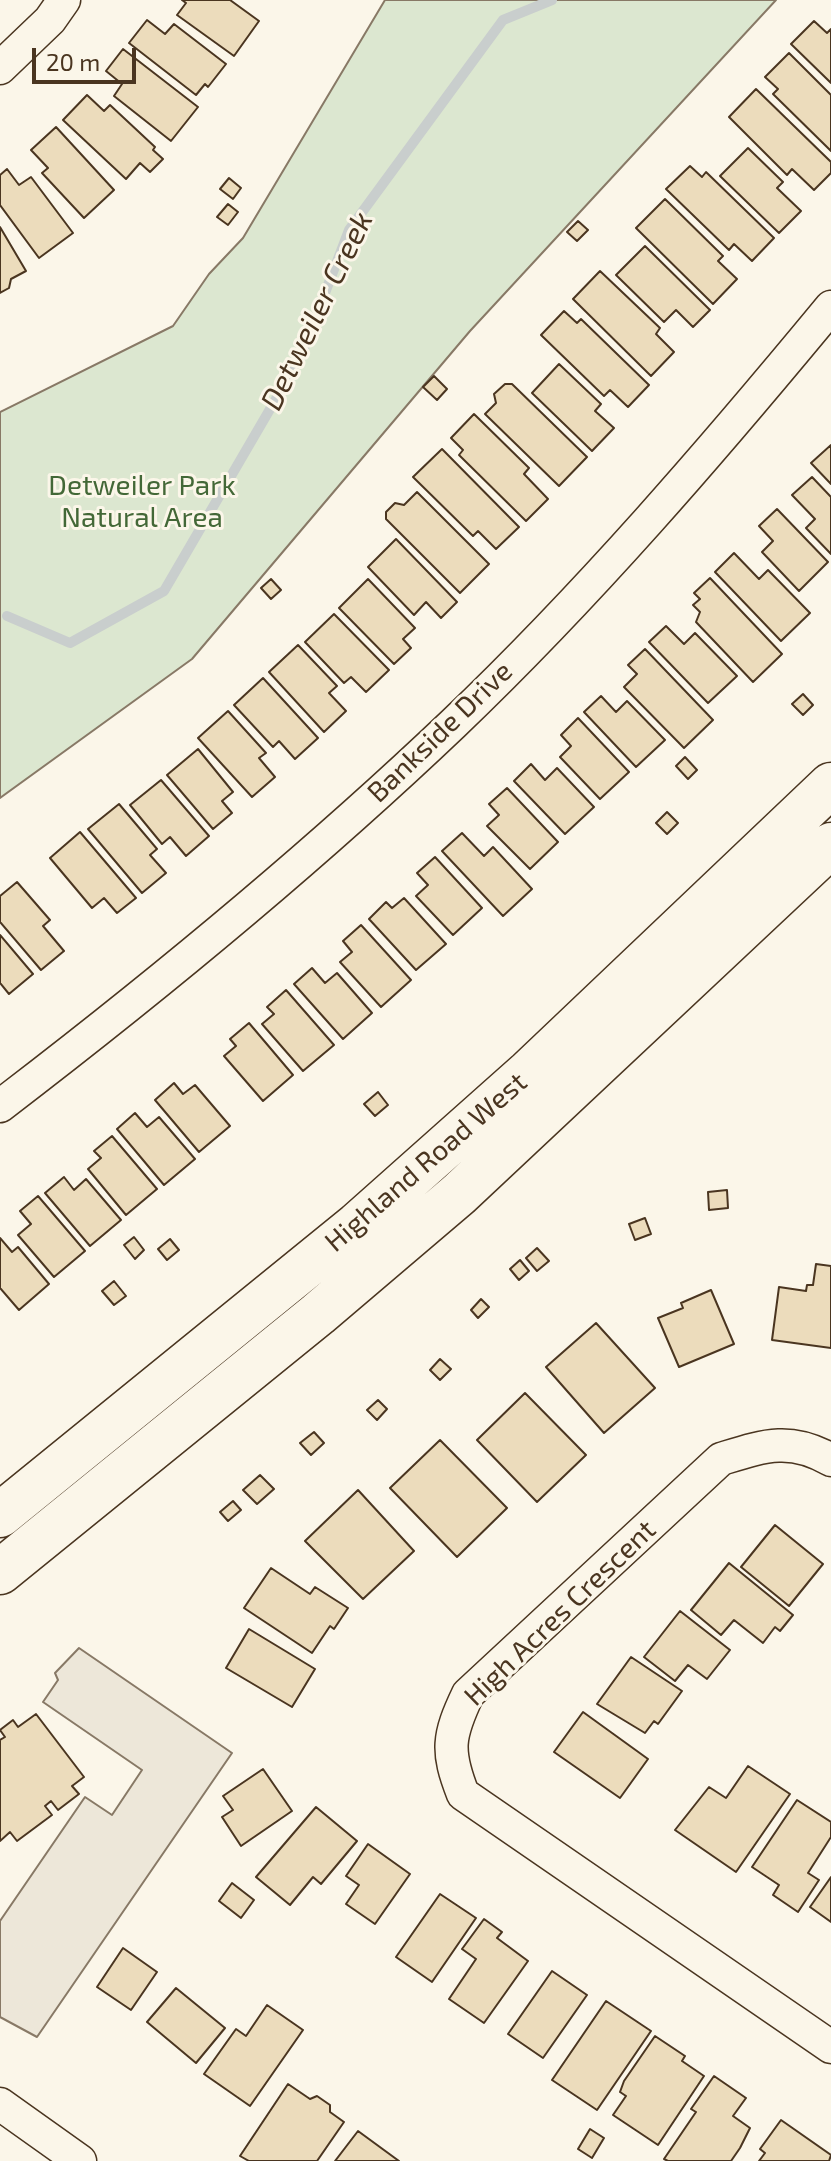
<!DOCTYPE html>
<html>
<head>
<meta charset="utf-8">
<style>
	body { margin:0 }
	#map { position:relative; width:831px; height:2161px; overflow:hidden; background:#fbf6e9; font-family:"Exo 2",sans-serif }
	canvas { display:block }
	.scale { position:absolute; left:32px; top:48px; width:104px; height:36px; box-sizing:border-box; border:4px solid #4a3520; border-top:0; padding-left:10px; font-size:24px; line-height:28px; white-space:nowrap; color:#4a3520; -webkit-text-stroke:6px #fbf6e9; paint-order:stroke }
</style>
</head>
<body>
<div id="map">
<canvas width="831" height="2161"></canvas>
<div class="scale">20 m</div>
</div>
<script>
const context = document.querySelector('canvas').getContext('2d');
context.lineJoin = 'round';
function paint(path, color) {
  context.fillStyle = color;
  context.fill(path, 'evenodd');
}
function strokePath(path, color, width, dash) {
  context.strokeStyle = color;
  context.lineWidth = width;
  context.lineCap = dash ? 'butt' : 'round';
  context.setLineDash(dash || []);
  context.stroke(path);
}
function drawText(font, color, halo, rows, align = 'center') {
  context.font = font + ' "Exo 2",sans-serif';
  context.lineWidth = 6;
  context.setLineDash([]);
  context.textBaseline = 'middle';
  context.strokeStyle = halo;
  context.fillStyle = color;
  for (const [text, x, y, turn = 0] of rows) {
    context.save();
    context.translate(x, y);
    context.rotate((+turn || 0) * Math.PI / 180);
    context.textAlign = isNaN(turn) ? turn : align;
    if (halo) context.strokeText(text, 0, 0);
    context.fillText(text, 0, 0);
    context.restore();
  }
}
const green = new Path2D(`
	M385,0H776L470,331L192,659L0,798V412L173,326L209,274L243,238Z`);
paint(green, '#dce7d0');
strokePath(green, '#887966', 2);
const parking = new Path2D(`
	M79,1648L232,1753L37,2037L0,2017V1921L85,1797L112,1815L142,1770L43,1702L58,1680L55,1673Z`);
paint(parking, '#ede7d9');
strokePath(parking, '#887966', 2);
strokePath(new Path2D(`
	M7,616L70,643L164,591L301,356L349,230L503,20L552,0`), '#c9cecd', 10);
const building = new Path2D(`
	M182,0H230L259,21L234,56L177,15L186,3Z
	M147,20L165,34L174,24L226,64L208,87L205,84L196,95L129,43Z
	M814,21L827,33L831,29V83L791,44Z
	M123,49L198,107L171,141L114,96L122,84L106,71Z
	M789,53L831,95V151L773,94L778,89L765,77Z
	M756,89L831,162V173L814,190L792,169L787,175L729,117Z
	M87,95L104,111L110,105L155,147L153,150L163,159L150,172L140,163L126,179L63,120Z
	M56,127L114,190L84,218L42,173L48,168L31,150Z
	M748,148L783,182L777,188L801,211L779,233L720,176Z
	M690,166L702,177L706,172L774,238L752,261L734,244L729,250L666,189Z
	M7,169L19,185L31,177L73,233L39,258L0,205V175Z
	M229,178L241,188L233,199L220,189Z
	M665,199L723,256L718,261L737,279L713,304L636,228Z
	M228,204L238,212L228,225L217,217Z
	M578,221L588,230L577,241L567,232Z
	M0,227L26,271L11,279L9,288L0,293Z
	M645,246L710,310L693,327L676,310L664,322L616,275Z
	M600,271L660,328L656,334L674,352L651,376L573,299Z
	M564,311L577,323L581,319L649,385L628,407L610,390L604,396L541,335Z
	M559,364L601,404L595,411L614,428L592,451L532,393Z
	M434,376L447,389L437,400L423,387Z
	M505,384H512L587,457L559,486L485,414L496,403L494,394Z
	M474,414L529,468L524,474L548,499L526,521L459,455L463,450L451,438Z
	M831,445V484L811,463Z
	M442,449L519,527L496,549L478,531L473,536L413,477Z
	M812,477L831,497V554L806,528L815,519L792,495Z
	M417,492L489,564L460,593L386,519V512L395,503L404,505Z
	M777,509L828,562L799,591L762,552L773,541L759,526Z
	M396,539L457,602L441,618L426,602L414,615L368,567Z
	M734,553L759,579L768,570L810,613L781,641L715,572Z
	M710,578L782,654L753,682L696,622L700,612L693,605L700,599L694,593Z
	M271,579L281,590L271,599L261,588Z
	M368,579L415,628L403,639L411,648L394,664L339,608Z
	M334,614L389,670L366,692L351,677L344,683L305,642Z
	M666,626L684,644L695,633L737,676L708,703L649,642Z
	M298,645L337,686L329,693L346,711L324,732L269,672Z
	M645,649L713,720L684,748L624,687L637,674L628,665Z
	M263,678L318,738L295,759L279,741L273,747L234,705Z
	M803,694L813,705L803,715L792,704Z
	M601,696L616,712L627,701L665,740L636,767L584,712Z
	M228,711L266,753L259,758L275,777L252,797L198,738Z
	M578,718L629,772L600,799L560,757L571,746L561,735Z
	M198,749L233,792L222,801L232,813L213,829L167,775Z
	M685,757L697,770L688,779L676,766Z
	M531,764L545,780L557,768L594,807L565,834L514,781Z
	M161,780L209,836L186,856L170,837L162,844L130,805Z
	M507,788L558,842L530,869L487,826L499,815L489,804Z
	M119,804L157,849L150,855L166,873L142,893L88,829Z
	M667,812L678,823L667,834L656,823Z
	M80,832L136,898L117,913L104,898L92,908L50,858Z
	M462,833L484,856L493,847L532,889L503,916L442,851Z
	M435,857L482,908L453,935L416,896L428,885L417,873Z
	M17,882L50,920L43,926L64,951L41,970L0,922V896Z
	M404,898L446,944L416,970L369,919L386,902L392,908Z
	M361,925L411,980L381,1007L340,962L352,952L343,941Z
	M0,935L33,974L9,994L0,983Z
	M312,968L325,983L337,973L372,1013L343,1039L294,984Z
	M286,990L334,1045L303,1071L262,1024L274,1014L267,1007Z
	M249,1023L293,1075L263,1101L224,1056L236,1046L230,1039Z
	M174,1083L183,1094L195,1085L230,1126L199,1152L155,1100Z
	M378,1092L388,1105L375,1116L364,1104Z
	M135,1113L147,1127L159,1117L195,1159L164,1185L117,1129Z
	M112,1136L157,1189L126,1215L88,1169L101,1158L94,1151Z
	M64,1177L74,1190L86,1179L121,1220L90,1246L45,1193Z
	M727,1190L728,1208L709,1210L708,1192Z
	M38,1196L85,1251L54,1277L18,1235L31,1224L20,1211Z
	M645,1218L651,1234L635,1240L629,1224Z
	M134,1237L144,1250L135,1259L124,1245Z
	M0,1238L12,1252L18,1247L49,1284L19,1310L0,1288Z
	M170,1239L179,1250L167,1260L158,1249Z
	M537,1248L549,1261L537,1271L526,1258Z
	M520,1260L529,1271L519,1280L510,1269Z
	M816,1264L831,1266V1348L772,1340L779,1287L806,1291L807,1285H813Z
	M114,1281L126,1296L114,1305L102,1291Z
	M711,1290L734,1344L679,1367L658,1318L683,1308L681,1303Z
	M481,1299L489,1307L478,1318L471,1310Z
	M596,1323L655,1388L604,1433L546,1367Z
	M440,1359L451,1369L440,1380L430,1370Z
	M525,1393L586,1455L537,1502L477,1440Z
	M378,1400L387,1409L377,1420L367,1410Z
	M314,1432L324,1443L311,1455L300,1443Z
	M440,1440L507,1508L457,1557L390,1488Z
	M260,1475L274,1489L257,1504L243,1490Z
	M358,1490L414,1551L363,1599L305,1541Z
	M233,1501L241,1510L228,1521L220,1512Z
	M775,1525L823,1564L789,1606L741,1567Z
	M729,1563L793,1615L780,1631L775,1627L763,1643L734,1620L721,1635L691,1610Z
	M271,1568L310,1594L315,1587L348,1608L334,1629L330,1626L312,1653L244,1608Z
	M680,1611L730,1650L707,1679L688,1665L675,1681L644,1657Z
	M249,1629L315,1669L292,1707L226,1668Z
	M631,1657L682,1691L658,1724L654,1721L645,1733L597,1704Z
	M583,1712L648,1759L620,1798L554,1752Z
	M36,1714L84,1777L72,1786L79,1794L58,1810L51,1801L45,1806L52,1815L17,1841L10,1832L0,1841V1740L5,1737L0,1730L13,1720L18,1727Z
	M748,1766L790,1794L736,1872L675,1830L709,1787L726,1798Z
	M263,1769L292,1811L241,1846L222,1817L233,1810L223,1796Z
	M797,1800L831,1822V1837L808,1873L819,1880L798,1912L773,1895L779,1885L752,1867Z
	M316,1807L357,1841L321,1884L313,1877L290,1905L256,1877Z
	M368,1844L410,1874L375,1924L346,1904L359,1885L346,1876Z
	M831,1877V1922L810,1907Z
	M232,1883L254,1900L241,1918L219,1901Z
	M440,1894L476,1918L432,1982L396,1957Z
	M484,1919L502,1932L497,1938L528,1961L484,2023L449,1999L476,1959L462,1949Z
	M123,1948L157,1972L131,2010L97,1987Z
	M552,1971L587,1995L543,2058L508,2034Z
	M176,1988L225,2028L196,2063L147,2022Z
	M606,2001L651,2031L597,2110L552,2080Z
	M267,2005L303,2030L250,2106L204,2074L236,2029L246,2036Z
	M655,2036L685,2056L682,2061L704,2076L658,2145L613,2115L626,2096L620,2092L624,2081Z
	M714,2076L746,2098L733,2116L750,2128L740,2148L731,2161H668L664,2159L696,2112L691,2109Z
	M288,2084L310,2099L317,2096L330,2105V2112L344,2122L317,2161H249L240,2156Z
	M781,2120L831,2155L829,2161H759L765,2153L760,2149Z
	M590,2129L604,2138L592,2158L578,2149Z
	M358,2131L399,2161H335Z`);
paint(building, '#ecdcbc');
strokePath(building, '#4a3520', 2);
const street = new Path2D(`
	M0,68L50,20L64,0
	M0,1106C157,986 310,860 453,724C588,595 712,451 831,307
	M831,1460C790,1436 763,1446 721,1459L468,1694C448,1736 446,1751 463,1794L831,2047
	M0,2104L80,2161`);
const secondary = new Path2D(`
	M0,1515L357,1225L529,1072L831,785
	M0,1572L318,1314L459,1194L831,845`);
strokePath(street, '#4a3520', 35);
strokePath(secondary, '#4a3520', 47);
strokePath(street, '#fbf6e9', 32);
strokePath(secondary, '#fbf6e9', 44);
drawText('28px', '#436837', '#fbf6e9', [
	["Detweiler Park",142,486],
	["Natural Area",142,518]
]);
drawText('28px', '#4a3520', '#fbf6e9', [
	["Bankside Drive",440,732,-44],
	["Highland Road West",426,1162,-41],
	["High Acres Crescent",560,1613,-44]
]);
drawText('italic 30px', '#4a3520', '#fbf6e9', [
	["Detweiler Creek",317,311,-64]
]);
</script>
</body>
</html>
